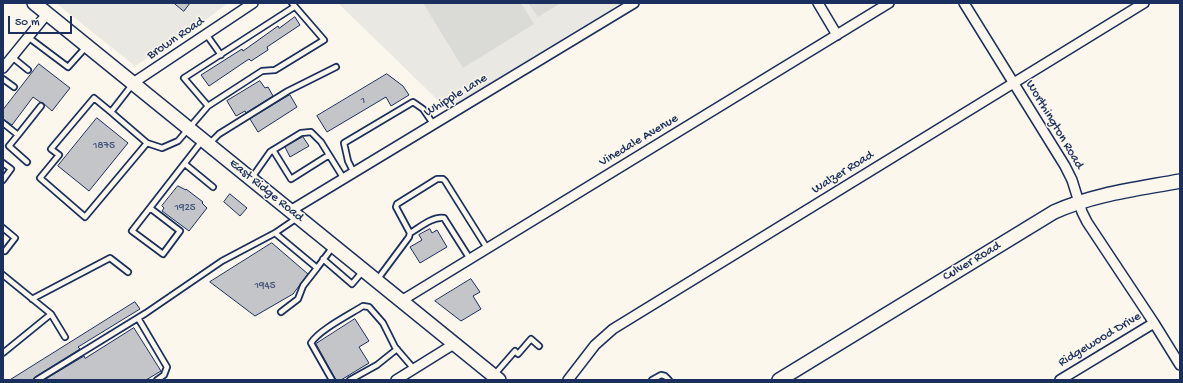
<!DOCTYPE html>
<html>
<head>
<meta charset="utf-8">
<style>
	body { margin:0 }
	#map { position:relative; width:1183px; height:383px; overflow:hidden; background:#fbf7ec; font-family:"Gochi Hand",sans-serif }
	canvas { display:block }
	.frame { position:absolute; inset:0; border:4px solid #1b2f5e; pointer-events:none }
	.scale { position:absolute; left:8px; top:16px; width:64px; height:18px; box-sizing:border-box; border:2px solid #1b2f5e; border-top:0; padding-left:5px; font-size:12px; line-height:14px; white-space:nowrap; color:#1b2f5e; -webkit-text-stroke:3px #fbf7ec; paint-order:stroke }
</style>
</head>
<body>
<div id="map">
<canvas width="1183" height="383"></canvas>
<div class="frame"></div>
<div class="scale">50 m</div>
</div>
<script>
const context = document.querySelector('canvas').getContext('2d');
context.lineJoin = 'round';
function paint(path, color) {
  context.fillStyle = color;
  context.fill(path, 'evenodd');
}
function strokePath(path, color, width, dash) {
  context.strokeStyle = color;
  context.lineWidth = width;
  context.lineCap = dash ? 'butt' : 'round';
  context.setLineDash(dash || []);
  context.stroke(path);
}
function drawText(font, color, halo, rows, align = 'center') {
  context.font = font + ' "Gochi Hand",sans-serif';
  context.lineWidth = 3;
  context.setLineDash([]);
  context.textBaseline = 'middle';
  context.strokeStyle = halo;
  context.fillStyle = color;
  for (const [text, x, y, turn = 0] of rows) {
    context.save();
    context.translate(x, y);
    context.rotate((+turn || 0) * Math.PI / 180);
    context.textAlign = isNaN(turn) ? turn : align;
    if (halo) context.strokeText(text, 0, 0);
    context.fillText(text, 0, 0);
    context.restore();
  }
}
paint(new Path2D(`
	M56,3H228L199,25L135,66Z
	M338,3H635L452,114Z`), '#eae8e2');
paint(new Path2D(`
	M423,3H521L534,24L463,68Z
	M528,3H561L538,17Z`), '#dadad7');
const building = new Path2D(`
	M174,3H190L184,11Z
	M295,17L300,25L267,47L268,50L251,61L249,59L209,86L201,75L242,49L243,51L278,26L279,28Z
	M39,64L70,88L52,111L43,103L40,102L33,97L12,125L3,119V110Z
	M387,74L403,86L409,95L391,106L386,97L327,132L317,116Z
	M260,81L265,88L268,87L273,96L246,113L245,111L236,116L227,101Z
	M290,95L297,107L258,132L250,119Z
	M97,118L128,143L89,191L58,166Z
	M303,137L309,146L290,157L285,147Z
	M178,186L186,190V189L203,202L202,203L207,208L189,231L162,211L164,208L162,206Z
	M230,194L247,208L240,216L224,202Z
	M430,229L432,233L437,230L447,247L420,263L410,247L422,240L419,235Z
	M272,243L308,274L293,294L255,316L210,282Z
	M471,279L480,292L473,296L481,309L461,321L435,301Z
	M135,302L140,309L78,347L80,349L35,377L33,380H10Z
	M355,319L369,341L359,347L369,363L341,380H336L316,344Z
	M134,328L161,371L146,380H44L84,356L85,358Z`);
paint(building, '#c3c5c9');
strokePath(building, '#1b2f5e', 1);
const service = new Path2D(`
	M206,34L221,55
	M28,37L68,67L86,47
	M12,57L28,70
	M3,79L14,87
	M208,106L184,78L294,7
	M111,112L94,98L51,149L59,155L40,178L85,217L147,143L111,112L132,85
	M3,123L18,135L41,106
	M18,135L9,146L27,162
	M147,143L162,148L178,141L208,106L262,71L275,70L324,40L292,3
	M210,143L219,134L288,91L336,67
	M273,150L291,179L329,155
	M3,163L11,169L3,180
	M185,164L213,187
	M354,173L348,161L344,143L413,102L423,109L434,125
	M251,179L270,152L301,133L311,132L321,142L344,179
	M150,208L180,231L163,254L132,231L202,141
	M3,228L15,238L5,251
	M275,233L317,268L332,248
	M410,233C419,228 433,216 444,218L470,259
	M323,259L352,284L363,271
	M3,275L51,314L65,337
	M377,280L409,237L410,233L396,207L397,204L437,179H443L445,181L487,248
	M32,299L110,258L128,272
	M281,312L298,299L303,286L317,268
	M138,318L167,367L164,375L157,380
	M3,353L51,314
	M495,374L515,351L518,354L531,339L539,346
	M37,380L146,313L222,261L275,233L297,218
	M332,380L311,343C319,330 349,315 363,306L369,307L383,323L395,347L414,369
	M350,380L377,365L397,349
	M652,380L661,375L665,376L669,380`);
const minor = new Path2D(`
	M818,3L837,35
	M964,3L1065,166L1072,180L1082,212L1087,222L1154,323L1180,365
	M3,68L47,14
	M133,83L253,3
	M290,211L634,3
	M401,301L889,3
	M396,380L454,344
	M568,380L595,345L613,329L1144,3
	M1060,380L1154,323`);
const secondary = new Path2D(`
	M34,3L499,380
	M779,380L1054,212C1094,194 1138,189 1180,181`);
strokePath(service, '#1b2f5e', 8);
strokePath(minor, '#1b2f5e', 12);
strokePath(secondary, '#1b2f5e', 16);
strokePath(service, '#fbf7ec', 4.5);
strokePath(minor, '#fbf7ec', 9);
strokePath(secondary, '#fbf7ec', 13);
drawText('11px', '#455479', null, [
	["1",363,101],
	["1875",104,146],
	["1925",185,208],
	["1945",265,286]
]);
drawText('13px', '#1b2f5e', '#fbf7ec', [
	["Brown Road",176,39,-34],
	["Whipple Lane",456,96,-31],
	["Worthington Road",1054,125,59],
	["Vinedale Avenue",639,141,-31],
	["Walzer Road",843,173,-32],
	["East Ridge Road",266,191,39],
	["Culver Road",972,262,-31],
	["Ridgewood Drive",1100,340,-31]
]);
</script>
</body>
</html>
